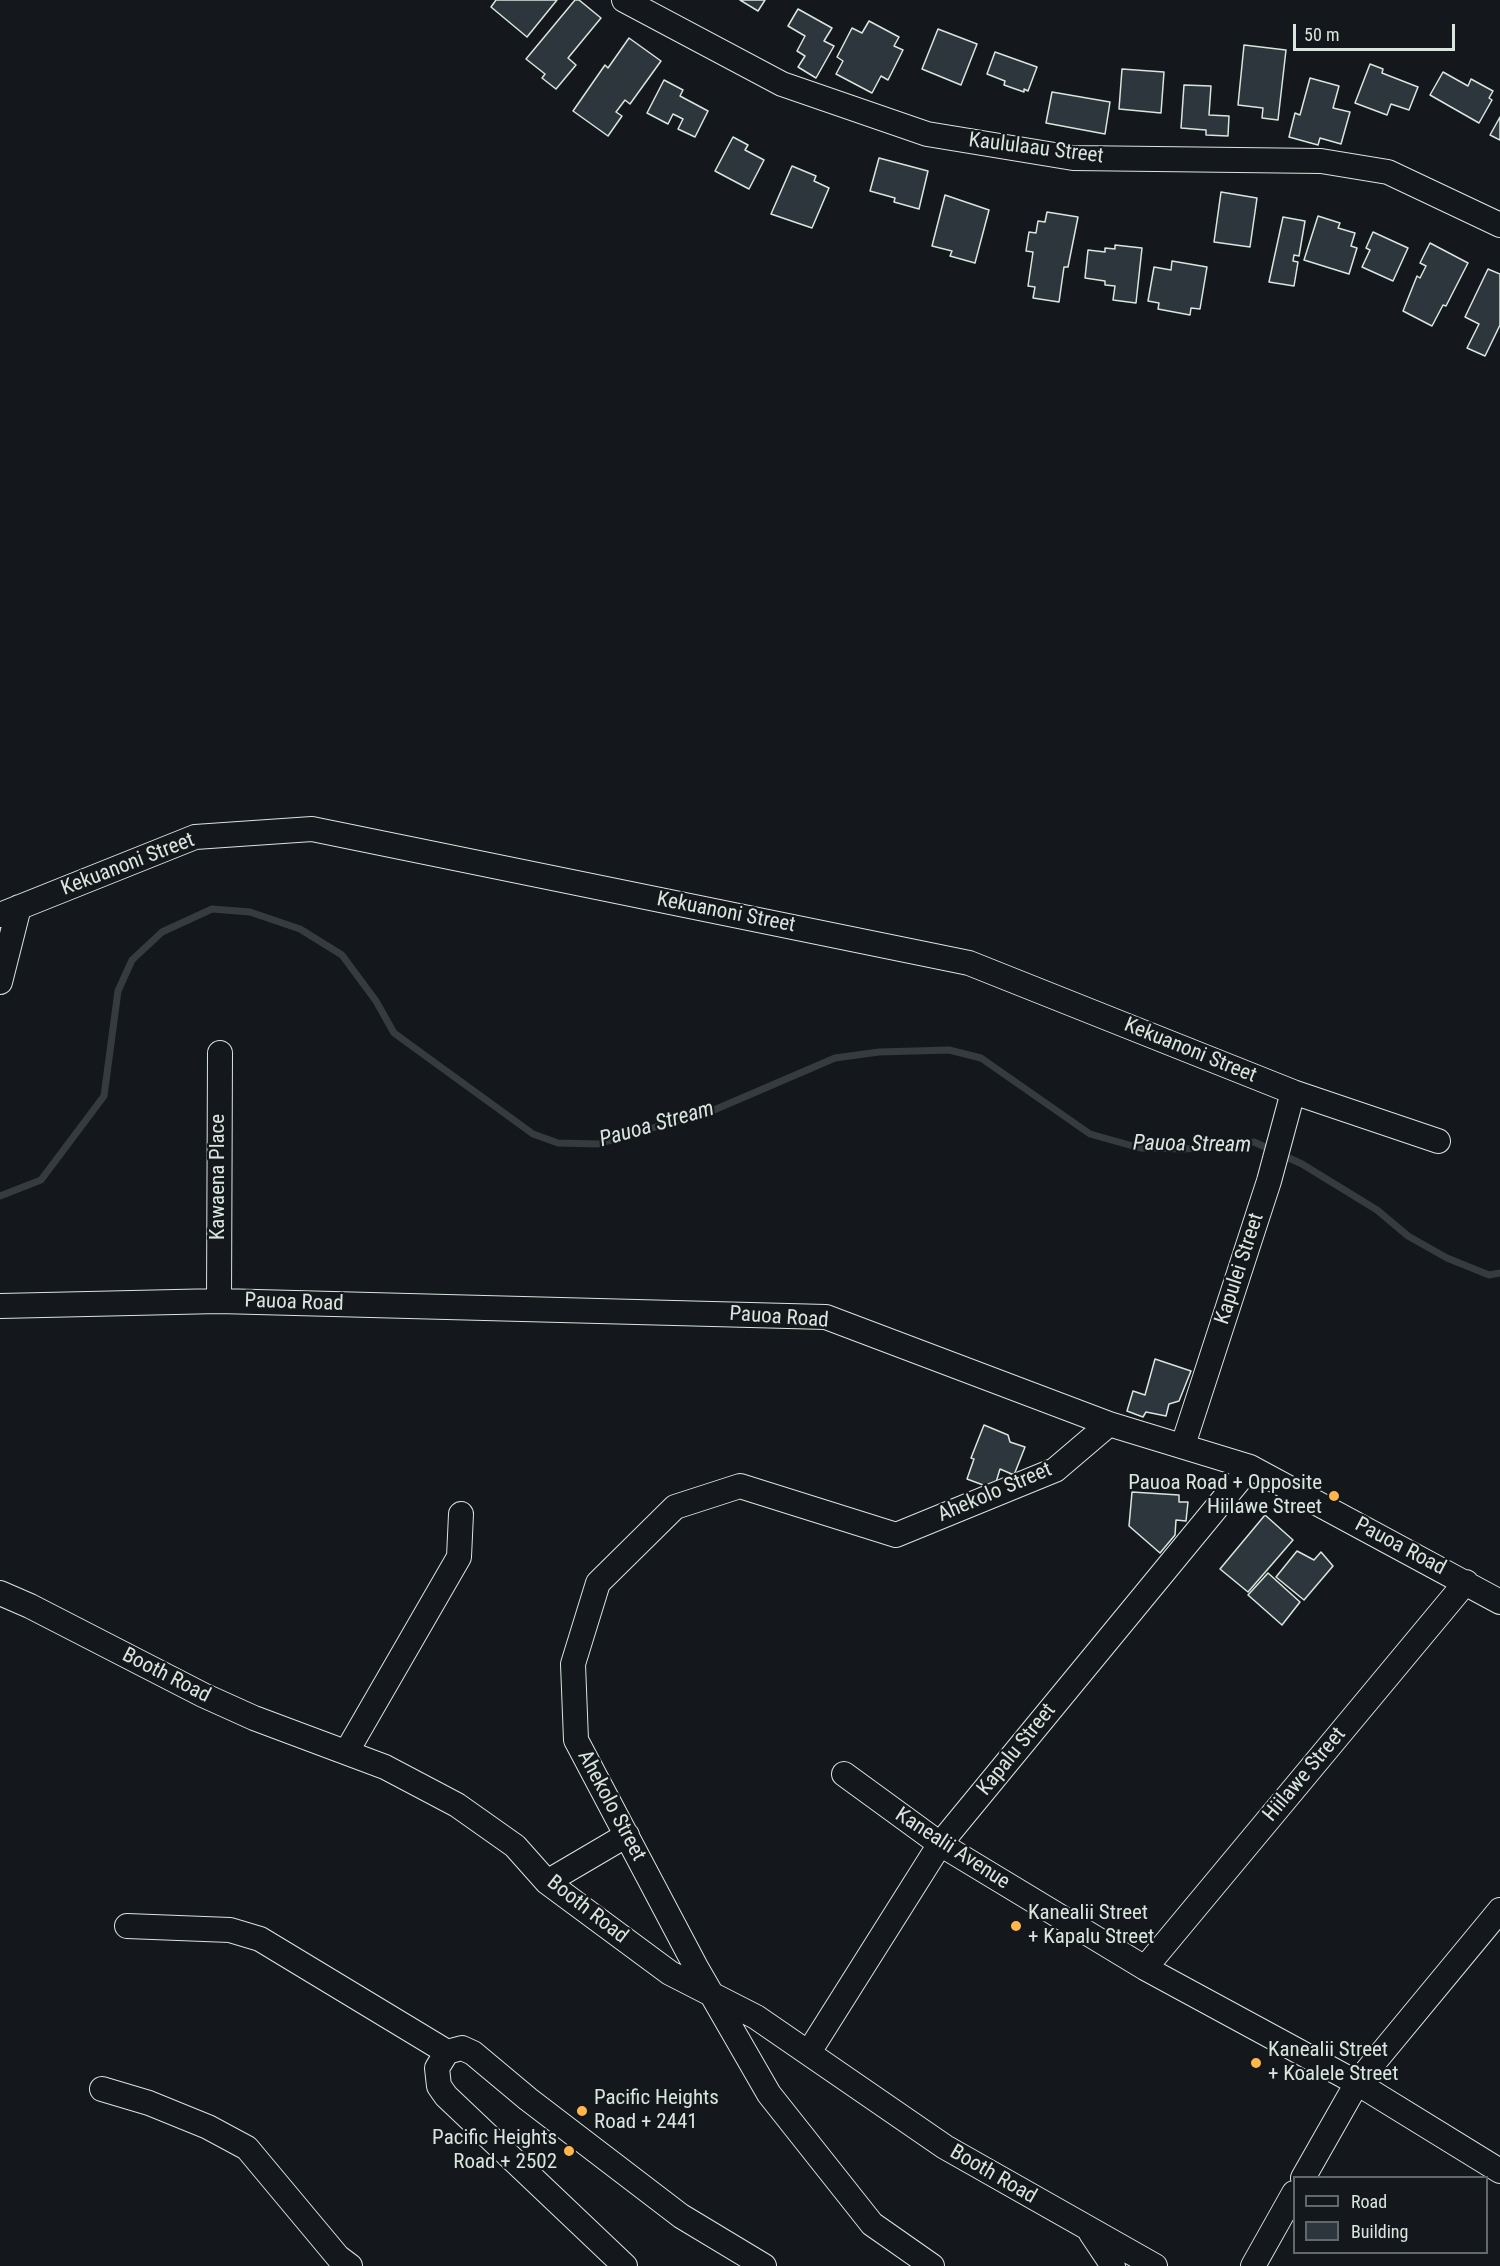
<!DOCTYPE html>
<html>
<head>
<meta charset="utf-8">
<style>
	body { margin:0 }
	#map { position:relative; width:1500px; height:2266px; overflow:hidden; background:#14181c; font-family:"Roboto Condensed",sans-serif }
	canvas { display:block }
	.legend { position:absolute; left:1293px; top:2176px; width:195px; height:78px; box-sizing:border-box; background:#14181c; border:2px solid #626a69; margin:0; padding:8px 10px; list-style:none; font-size:18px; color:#d8e6dc }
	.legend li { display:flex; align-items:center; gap:12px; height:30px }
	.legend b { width:30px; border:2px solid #626a69 }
	.scale { position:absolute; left:1293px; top:24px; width:162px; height:27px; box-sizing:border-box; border:3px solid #d8e6dc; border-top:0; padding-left:8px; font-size:18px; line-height:21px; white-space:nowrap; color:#d8e6dc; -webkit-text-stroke:4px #14181c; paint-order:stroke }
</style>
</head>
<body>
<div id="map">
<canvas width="1500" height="2266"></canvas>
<ul class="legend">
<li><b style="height:8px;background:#14181c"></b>Road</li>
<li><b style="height:16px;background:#2c363c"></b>Building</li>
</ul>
<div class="scale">50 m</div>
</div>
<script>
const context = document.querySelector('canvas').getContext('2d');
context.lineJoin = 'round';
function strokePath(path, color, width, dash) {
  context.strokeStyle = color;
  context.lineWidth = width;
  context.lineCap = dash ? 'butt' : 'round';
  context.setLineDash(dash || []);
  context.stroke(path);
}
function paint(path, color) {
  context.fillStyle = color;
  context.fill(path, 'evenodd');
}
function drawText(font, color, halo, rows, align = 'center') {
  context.font = font + ' "Roboto Condensed",sans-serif';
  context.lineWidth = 4.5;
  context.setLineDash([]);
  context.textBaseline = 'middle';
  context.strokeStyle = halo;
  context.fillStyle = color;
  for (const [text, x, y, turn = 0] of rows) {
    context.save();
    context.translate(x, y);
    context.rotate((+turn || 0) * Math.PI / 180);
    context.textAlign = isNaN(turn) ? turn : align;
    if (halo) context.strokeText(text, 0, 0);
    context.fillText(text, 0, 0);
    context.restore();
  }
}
strokePath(new Path2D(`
	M0,1196L41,1180L104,1096L118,991L132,960L162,932L212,909L250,912L300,929L342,955L376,1001L394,1033L533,1134L558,1143L598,1144L714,1110L835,1058L879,1052L949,1050L981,1058L1090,1134L1140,1148L1185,1149L1254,1142L1302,1164L1377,1210L1408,1236L1447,1258L1489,1275L1500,1273`), '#363b3e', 7);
const building = new Path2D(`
	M496,0H557L527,37L491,7Z
	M575,0H579L601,18L568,58L576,65L556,89L542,78L545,74L526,59Z
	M740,0H765L758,11Z
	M798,9L832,28L824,41L834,46L816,78L798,67L805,56L797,51L805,36L788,26Z
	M869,21L899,37L894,46L903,50L888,80L881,76L872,93L836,74L843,61L837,57L852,28L862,33Z
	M938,29L977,44L961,85L922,69Z
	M629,38L661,61L630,104L625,100L616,112L622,116L608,136L573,111L605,65L608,68Z
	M1244,45L1286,50L1278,120L1262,118L1263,108L1238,105Z
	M995,52L1037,67L1028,91L1024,89V92L1004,85L1005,81L987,74Z
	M1370,64L1383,69L1382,73L1418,87L1409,110L1391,104L1387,115L1355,103Z
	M1122,69L1164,72L1161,113L1119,109Z
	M1443,72L1468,86L1471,79L1493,91L1489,98L1492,100L1479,123L1430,95Z
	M1310,78L1339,86L1333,108L1350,112L1341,144L1320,138L1318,145L1289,137L1295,113L1300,115Z
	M664,80L683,90L680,96L708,111L695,137L678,129L683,119L673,114L668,124L647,113Z
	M1184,85L1211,86L1209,115L1229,116L1228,136L1206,135V130L1181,128Z
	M1052,92L1110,102L1105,134L1046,123Z
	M1500,117V140L1490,135Z
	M733,137L748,145L745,150L764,160L749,189L715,171Z
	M879,158L928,171L919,209L894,202L895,198L870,191Z
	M792,166L816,176L814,181L829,188L812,228L771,214Z
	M1221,192L1257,198L1250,247L1214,242Z
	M945,195L989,210L975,263L950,256L952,251L932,246Z
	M1047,212L1078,217L1068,267H1064L1059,302L1033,298L1035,287L1028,286L1033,252L1026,251L1029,232L1036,233L1038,221L1045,222Z
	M1318,216L1340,223L1338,228L1355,233L1351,246L1357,248L1349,274L1304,260Z
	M1283,217L1305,221L1299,256L1294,255L1293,261L1298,262L1294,286L1269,282Z
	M1373,232L1408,248L1393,281L1362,267L1370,250L1366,248Z
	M1430,243L1468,263L1446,306L1443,305L1432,326L1403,311L1417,276L1420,278L1426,266L1420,263Z
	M1115,245L1142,248L1136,303L1113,300L1115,286L1105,285V281L1085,278L1088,250L1105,252V248L1115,249Z
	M1172,261L1207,267L1200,309L1191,308L1190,315L1158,309L1159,303L1148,301L1154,267L1171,270Z
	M1488,269L1500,274V325L1485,356L1467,348L1479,324L1465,317Z
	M1155,1359L1191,1371L1179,1401L1169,1404L1166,1416L1146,1412L1143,1417L1127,1411L1133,1391L1145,1395Z
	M984,1425L1008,1435L1010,1442L1025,1447L1014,1475L1000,1469L994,1489L967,1479L974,1459L971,1458Z
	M1132,1492L1179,1495V1502H1188L1186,1521L1176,1520L1175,1535L1160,1553L1129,1526Z
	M1265,1515L1293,1540L1248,1592L1220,1569Z
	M1297,1551L1314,1560L1321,1552L1333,1566L1304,1600L1276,1577Z
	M1268,1573L1300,1602L1282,1625L1248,1595Z`);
paint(building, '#2c363c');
strokePath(building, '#d8e6dc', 1.5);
const minor = new Path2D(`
	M624,0L782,84L927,134L1073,158L1321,161L1388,172L1500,225
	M0,915L195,837L312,829L969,963L1293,1092L1438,1141
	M0,982L19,907
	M219,1301L220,1053
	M0,1306L219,1301L826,1317L1109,1424L1250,1467L1500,1602
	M1183,1445L1269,1181L1293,1092
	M0,1593L30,1606L203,1695L254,1718L385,1767L457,1805L515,1846L547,1882L670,1973L756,2017L945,2147L1155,2266
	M347,1751L459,1557L461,1514
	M844,1774L940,1844L1145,1968L1357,2083L1500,2171
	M547,1882L627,1835
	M127,1926L230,1930L260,1939L447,2052
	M1145,1968L1466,1582
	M809,2052L940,1844L1250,1467
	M102,2089L149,2103L208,2127L247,2148L338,2257L350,2266
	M1303,2178L1357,2083L1500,1910
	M1091,2233L1113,2266
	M625,2266L446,2096L439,2086L437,2068L447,2052L462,2048L473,2053L528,2099L681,2216L764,2266
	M932,2266L872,2224L769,2094L697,1969L576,1740L573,1664L598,1583L675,1507L740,1486L896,1535L1055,1470L1109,1424
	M1253,2266L1294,2193`);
strokePath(minor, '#d8e6dc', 26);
strokePath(minor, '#14181c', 24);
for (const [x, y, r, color] of [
	[1334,1496,6,"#ffb74d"],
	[1016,1926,6,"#ffb74d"],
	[1256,2063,6,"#ffb74d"],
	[582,2111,6,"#ffb74d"],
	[569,2151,6,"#ffb74d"]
]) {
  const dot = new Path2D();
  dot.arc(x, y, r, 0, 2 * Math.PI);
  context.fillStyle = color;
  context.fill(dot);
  strokePath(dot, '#14181c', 2);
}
drawText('21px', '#d8e6dc', '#14181c', [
	["Kaululaau Street",1036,149,7],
	["Kekuanoni Street",128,865,-21],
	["Kekuanoni Street",726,913,11],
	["Kekuanoni Street",1190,1051,22],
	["Kawaena Place",219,1177,-90],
	["Kapulei Street",1240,1269,-72],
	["Pauoa Road",294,1303,2],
	["Pauoa Road",779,1318,4],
	["Ahekolo Street",995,1493,-23],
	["Pauoa Road",1400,1547,28],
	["Booth Road",166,1676,27],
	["Kapalu Street",1017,1750,-51],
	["Hiilawe Street",1305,1775,-50],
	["Ahekolo Street",611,1806,62],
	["Kanealii Avenue",952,1849,33],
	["Booth Road",587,1910,38],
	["Booth Road",993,2175,30]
]);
drawText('21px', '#d8e6dc', '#14181c', [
	["Pauoa Road + Opposite",1322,1484,"right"],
	["Hiilawe Street",1322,1508,"right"],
	["Kanealii Street",1028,1914],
	["+ Kapalu Street",1028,1938],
	["Kanealii Street",1268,2051],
	["+ Koalele Street",1268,2075],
	["Pacific Heights",594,2099],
	["Road + 2441",594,2123],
	["Pacific Heights",557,2139,"right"],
	["Road + 2502",557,2163,"right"]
], 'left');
drawText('italic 22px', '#d8e6dc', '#14181c', [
	["Pauoa Stream",657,1125,-16],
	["Pauoa Stream",1192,1145,1]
]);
</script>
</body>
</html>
